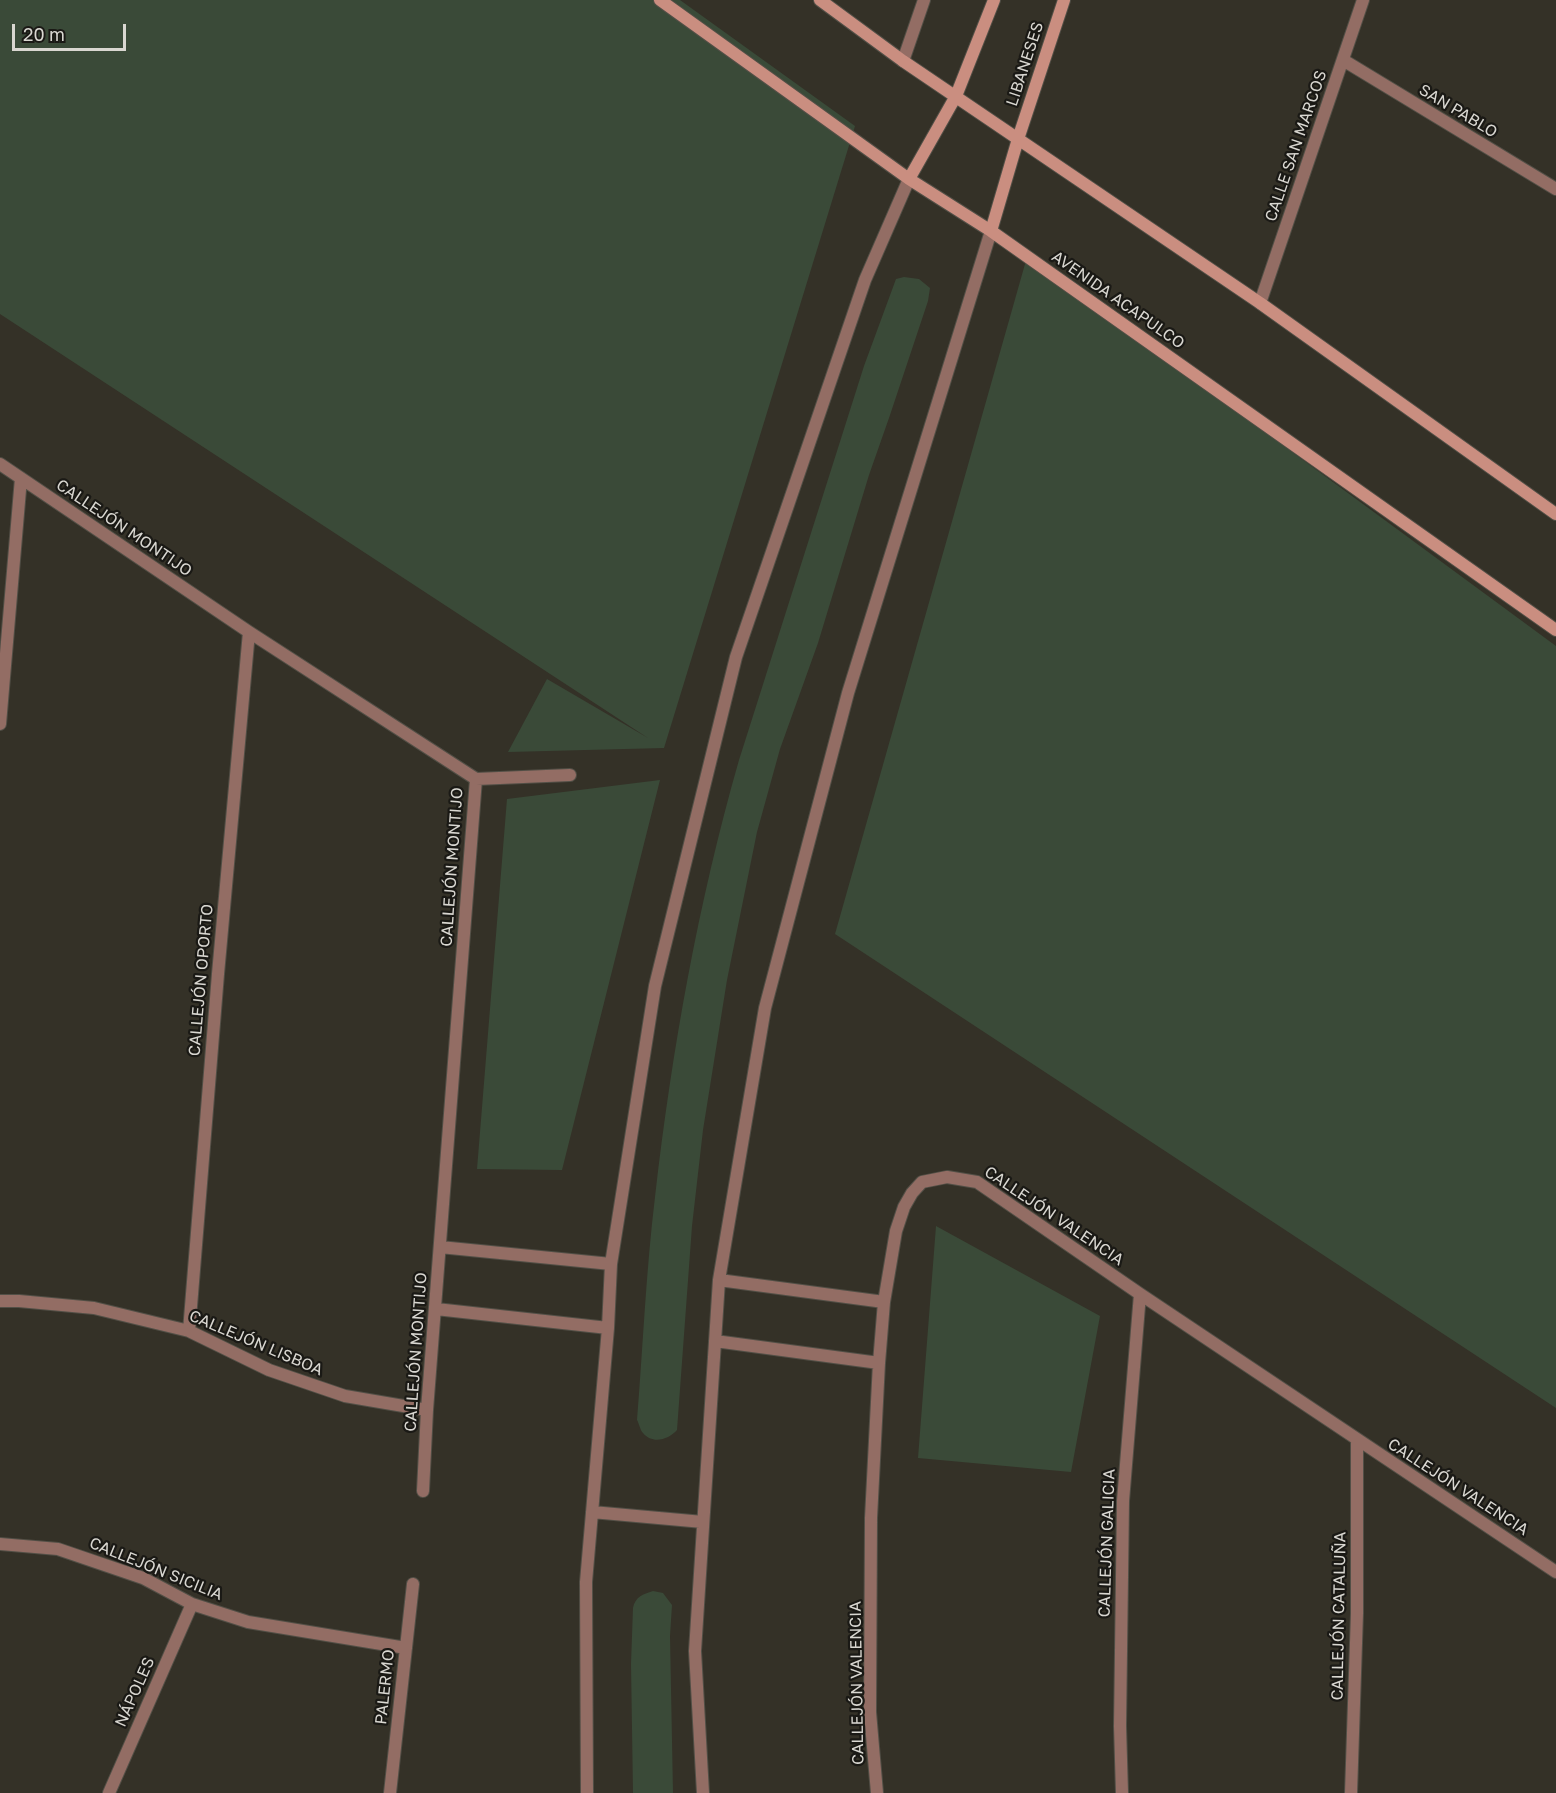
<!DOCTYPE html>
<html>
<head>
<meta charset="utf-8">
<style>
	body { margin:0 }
	#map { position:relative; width:1556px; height:1793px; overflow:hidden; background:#343127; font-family:"Golos Text",sans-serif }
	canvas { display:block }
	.scale { position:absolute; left:12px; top:24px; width:114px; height:27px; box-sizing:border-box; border:3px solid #d9d7d1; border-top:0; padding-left:8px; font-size:18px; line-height:21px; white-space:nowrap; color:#d9d7d1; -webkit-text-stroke:4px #1a1915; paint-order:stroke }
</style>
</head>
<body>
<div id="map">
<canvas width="1556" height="1793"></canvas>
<div class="scale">20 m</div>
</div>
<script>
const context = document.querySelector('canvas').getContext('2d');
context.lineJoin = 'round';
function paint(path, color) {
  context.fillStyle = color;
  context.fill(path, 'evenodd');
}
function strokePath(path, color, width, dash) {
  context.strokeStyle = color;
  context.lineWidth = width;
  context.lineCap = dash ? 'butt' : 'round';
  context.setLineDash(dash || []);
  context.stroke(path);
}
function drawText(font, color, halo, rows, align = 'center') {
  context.font = font + ' "Golos Text",sans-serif';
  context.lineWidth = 4.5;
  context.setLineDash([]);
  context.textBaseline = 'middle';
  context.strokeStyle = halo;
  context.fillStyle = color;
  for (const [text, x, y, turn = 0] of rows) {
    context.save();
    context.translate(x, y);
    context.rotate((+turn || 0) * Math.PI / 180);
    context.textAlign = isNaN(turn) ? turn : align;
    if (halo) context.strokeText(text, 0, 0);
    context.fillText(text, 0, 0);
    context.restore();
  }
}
paint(new Path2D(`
	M0,0H680L855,126L664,748L508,752L547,679L648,738L0,314Z
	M1027,257L1556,646V1408L835,934Z
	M904,277L919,279L930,288L928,301L889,418L869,475L818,643L780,749L757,832L727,980L703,1130L692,1226L677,1430C669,1439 653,1445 643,1433C640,1430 639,1423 637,1420C643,1346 646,1271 655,1197C672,1049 698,903 739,760L864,366L896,279Z
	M660,780L562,1170L477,1169L507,799Z
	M936,1226L1100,1316L1071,1472L918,1458Z
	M653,1591L663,1593L672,1605L670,1636L673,1793H633L631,1664L633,1608C635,1597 643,1594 653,1591Z`), '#3a4a38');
const street = new Path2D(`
	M1343,60L1556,189
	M903,61L924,0
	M1260,303L1363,0
	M0,464L249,632L476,779
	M0,724L21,478
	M476,779L570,775
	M440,1247L611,1264
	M719,1280L884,1302
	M0,1301H19L94,1308L189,1331L269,1370L345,1396L427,1410
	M436,1309L608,1328
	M189,1331L218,974L249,632
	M715,1341L879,1363
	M423,1491L427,1410L476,779
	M592,1512L703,1522
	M0,1544L58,1549L143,1578L192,1604L248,1622L406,1648
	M109,1793L192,1604
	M390,1793L413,1584
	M587,1793L586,1582L608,1328L611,1264L655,986L736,657L865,280L909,179
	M703,1793L695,1651L719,1280L765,1008L848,693L991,231
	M877,1793L870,1712L871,1518L879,1363L884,1302L896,1231L904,1207L912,1193L922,1182L947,1177L977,1182L1140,1294L1556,1572
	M1122,1793L1120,1726L1123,1501L1140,1294
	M1351,1793L1357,1613V1440`);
const secondary = new Path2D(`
	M660,0L909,179L991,231L1556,630
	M820,0L903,61L1260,303L1556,514
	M909,179L956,96L994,0
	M991,231L1018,139L1064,0`);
strokePath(street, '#524f46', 14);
strokePath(secondary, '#524f46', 14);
strokePath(street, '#936d64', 12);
strokePath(secondary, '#ca8e80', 12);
drawText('16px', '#d9d7d1', '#1a1915', [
	["LIBANESES",1025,64,-72],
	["SAN PABLO",1458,111,31],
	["CALLE SAN MARCOS",1296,146,-71],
	["AVENIDA ACAPULCO",1118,300,35],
	["CALLEJÓN MONTIJO",124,528,34],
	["CALLEJÓN MONTIJO",452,867,-86],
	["CALLEJÓN OPORTO",201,980,-85],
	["CALLEJÓN VALENCIA",1054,1216,34],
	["CALLEJÓN LISBOA",256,1343,23],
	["CALLEJÓN MONTIJO",416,1352,-86],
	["CALLEJÓN VALENCIA",1458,1487,33],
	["CALLEJÓN GALICIA",1107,1543,-88],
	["CALLEJÓN SICILIA",156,1569,22],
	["CALLEJÓN CATALUÑA",1339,1616,-89],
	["CALLEJÓN VALENCIA",857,1683,-91],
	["PALERMO",385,1687,-84],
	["NÁPOLES",135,1692,-66]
]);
</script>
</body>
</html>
